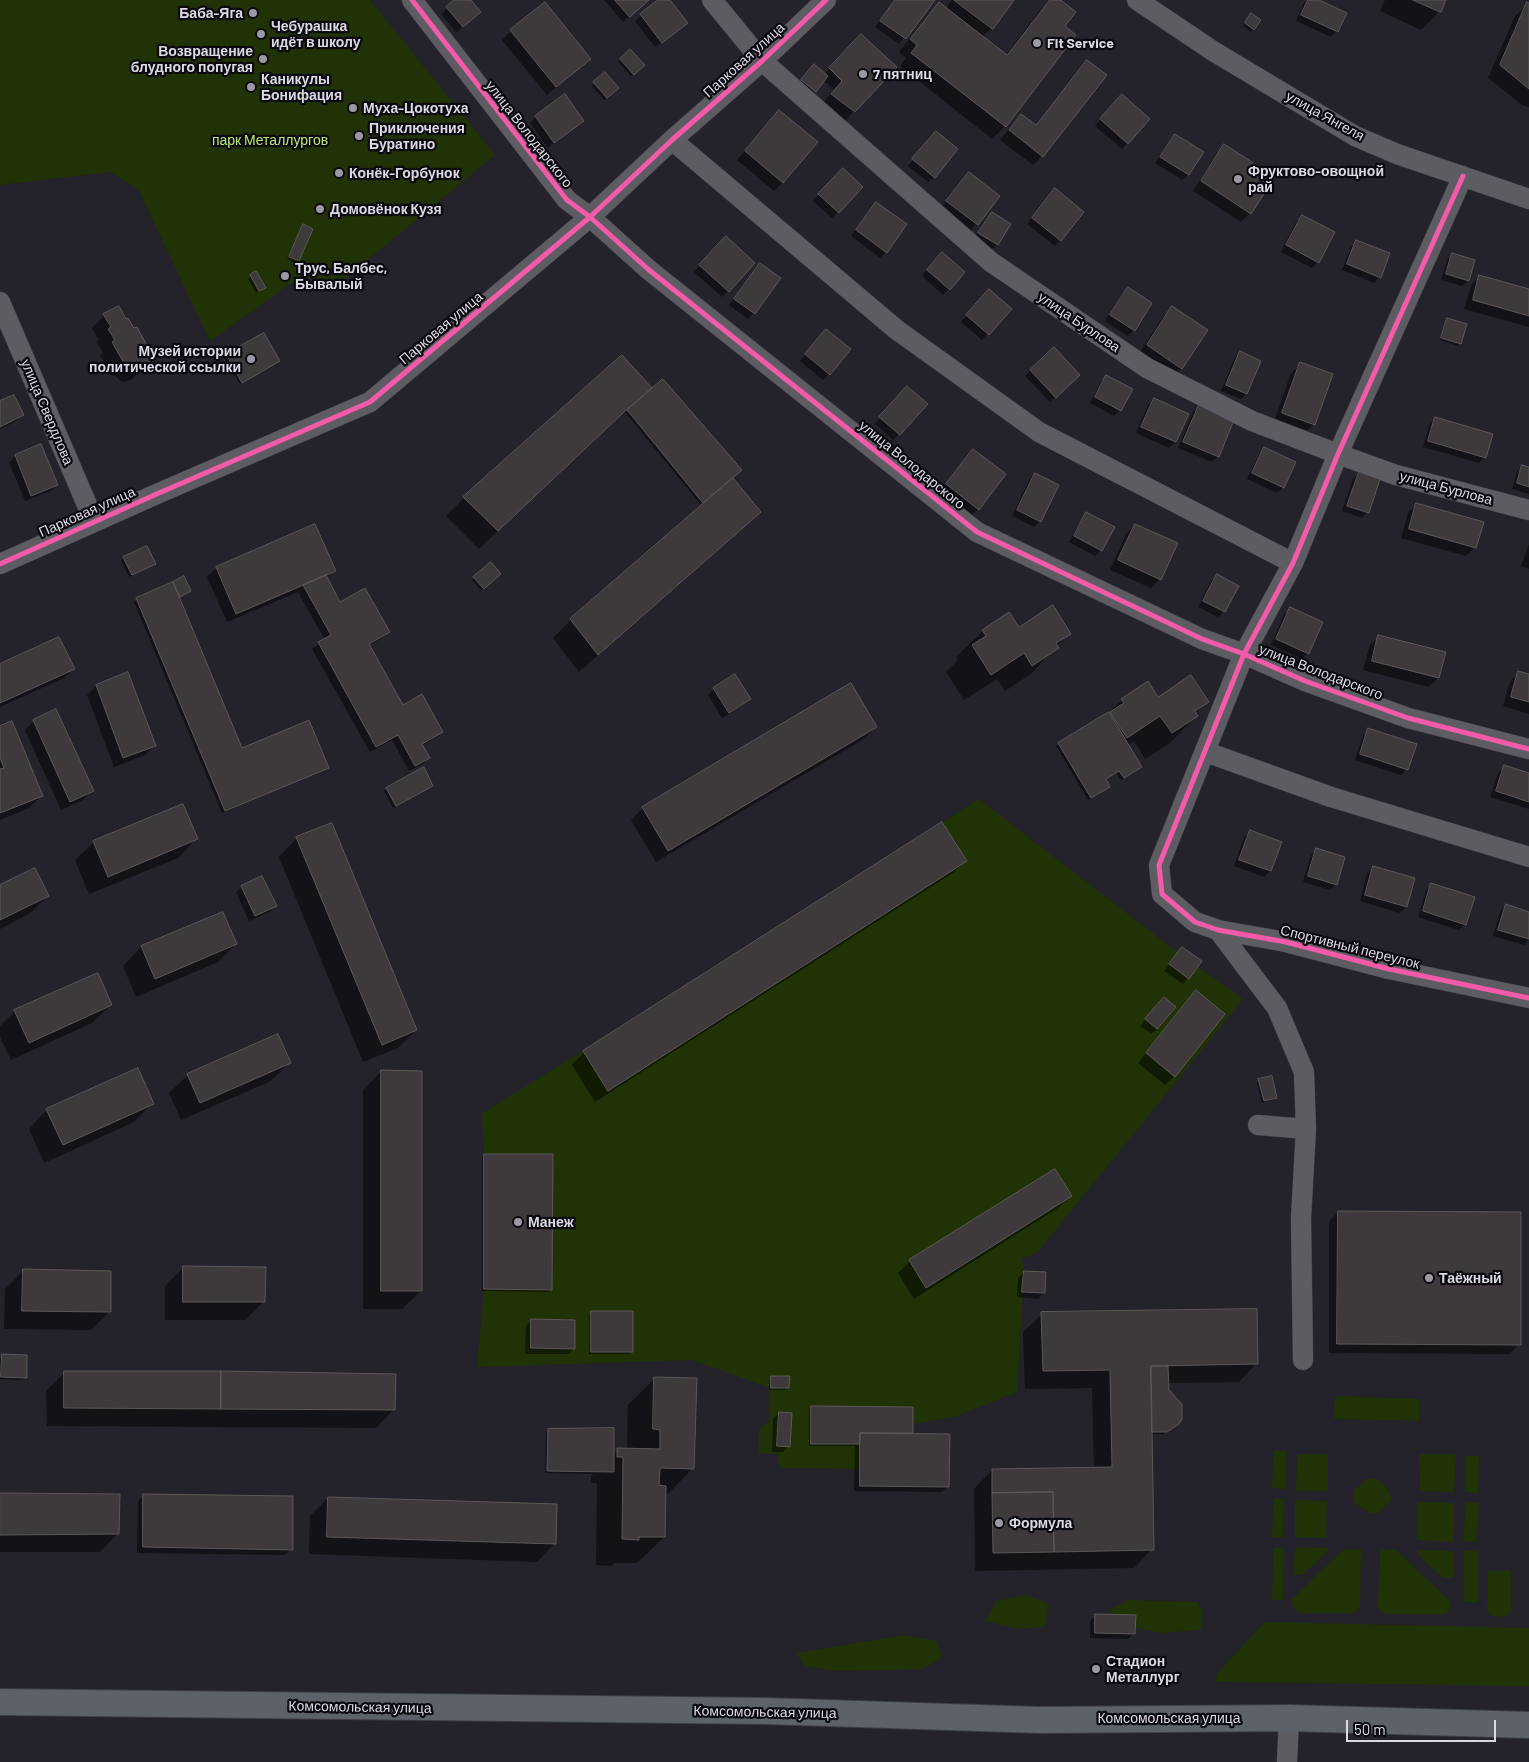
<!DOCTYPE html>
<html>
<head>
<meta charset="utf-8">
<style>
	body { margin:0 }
	#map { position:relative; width:1529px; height:1762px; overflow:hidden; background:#24222a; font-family:Barlow,sans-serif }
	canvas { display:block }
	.scale { position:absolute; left:1346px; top:1720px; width:150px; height:22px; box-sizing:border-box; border:2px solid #dbd9e4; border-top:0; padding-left:6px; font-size:15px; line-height:18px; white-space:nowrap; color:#dbd9e4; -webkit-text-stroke:4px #0b0910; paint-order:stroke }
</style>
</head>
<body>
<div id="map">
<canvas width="1529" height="1762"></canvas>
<div class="scale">50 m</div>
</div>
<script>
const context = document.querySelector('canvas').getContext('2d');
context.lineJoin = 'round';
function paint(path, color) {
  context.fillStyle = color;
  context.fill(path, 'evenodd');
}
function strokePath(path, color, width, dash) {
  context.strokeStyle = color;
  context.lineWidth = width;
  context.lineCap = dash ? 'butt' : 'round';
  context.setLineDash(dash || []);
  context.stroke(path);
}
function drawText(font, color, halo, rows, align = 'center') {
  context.font = font + ' Barlow,sans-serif';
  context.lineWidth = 4.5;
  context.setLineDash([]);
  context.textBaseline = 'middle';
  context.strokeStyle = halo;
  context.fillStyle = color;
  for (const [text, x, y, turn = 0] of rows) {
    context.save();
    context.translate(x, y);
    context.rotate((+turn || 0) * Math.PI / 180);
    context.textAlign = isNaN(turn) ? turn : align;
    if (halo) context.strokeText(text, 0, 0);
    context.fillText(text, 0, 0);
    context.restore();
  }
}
paint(new Path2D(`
	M0,0H370L495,155L340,283L300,277L210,341L138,189L110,172L0,185Z
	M979,799L1177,952L1182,947L1202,961L1198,967L1243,999L1037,1253L1022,1258L1024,1271L1017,1392L954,1417L861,1433L860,1469L779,1468L778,1454L759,1453V1428L769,1422L770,1388L691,1360L477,1367L484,1289V1154L482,1113L583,1051Z
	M1335,1396L1419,1399V1421L1334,1419Z
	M1273,1451H1285V1489L1272,1488Z
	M1297,1454H1328V1491H1296Z
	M1419,1454H1456L1454,1492L1420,1491Z
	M1466,1456H1479L1478,1493L1465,1492Z
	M1367,1479H1377L1390,1492L1391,1500L1378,1513H1369L1354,1502V1490Z
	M1273,1499H1284L1283,1537H1272Z
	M1295,1500L1327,1501L1326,1538L1295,1537Z
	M1418,1502L1454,1503L1453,1542L1417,1540Z
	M1466,1502L1479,1503L1476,1542L1463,1541Z
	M1295,1547L1327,1548V1552L1302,1575H1293Z
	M1273,1548H1284L1283,1600H1272Z
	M1344,1549L1361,1550L1360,1607L1354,1613H1298L1292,1606V1599Z
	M1395,1549L1450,1601L1451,1608L1445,1614H1384L1378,1608L1380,1550Z
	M1418,1550L1453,1551V1578H1443L1417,1554Z
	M1464,1551H1478V1603L1464,1602Z
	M1488,1571H1511V1611L1505,1617L1491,1616L1487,1611Z
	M1024,1595L1038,1599L1049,1605L1044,1627L1017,1629L986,1621L996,1601Z
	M1129,1600L1197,1602L1203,1611L1201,1630L1161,1633L1121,1625L1110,1609Z
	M1265,1622L1529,1628V1686L1216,1682L1217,1673Z
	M905,1635L937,1641L942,1658L922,1669L837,1671L804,1666L796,1653Z`), '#213206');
paint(new Path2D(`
	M456,0H470L474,17L456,32L441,14Z
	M604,0H648L623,22Z
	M660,0H669L680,28L655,47L635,21Z
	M895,0H933L899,44L875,27Z
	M952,0H1012L992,28L982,37L1006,55L1042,8L1050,0H1059L1063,26L1075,35L1005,126L992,139L900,66L906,58L899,52L927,16L939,3L946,8Z
	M1307,0H1316L1337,31L1331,37L1296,21L1304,3Z
	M1385,0H1445L1439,12L1421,30L1380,11Z
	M1528,4H1529V107L1522,105L1488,78L1515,16Z
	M1249,17L1253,29L1251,32L1243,26Z
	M511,31L590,58L547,95L502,40Z
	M852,45L895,67L845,121L822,104L834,90L823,80L812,93L800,83L811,69L824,74Z
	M630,51L643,65L631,76L618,62Z
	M1087,62L1042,156L1033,165L1000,140L1021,115L1035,126L1078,71Z
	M605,73L617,88L604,100L592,86Z
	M1116,102L1127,143L1122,149L1095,126Z
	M779,111L783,182L774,191L737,160Z
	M536,117L582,121L548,148L530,123Z
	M1175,135L1188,174L1182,180L1155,163L1170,141Z
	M930,138L934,177L928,182L908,166Z
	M1225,146L1250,213L1241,222L1193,191L1216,155Z
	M843,170L861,187L832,218L813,201Z
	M969,173L998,196L971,230L941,207Z
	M1049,196L1060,240L1055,246L1027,224Z
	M876,203L886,252L880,258L851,236Z
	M992,213L997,244L991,250L973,239L986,219Z
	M1302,216L1318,262L1312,268L1281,252L1296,222Z
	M303,226L298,260L295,263L287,259Z
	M1357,241L1380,277L1374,283L1342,270L1351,247Z
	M720,243L728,291L722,297L694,272Z
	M1452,254L1468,280L1462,286L1441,280L1447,260Z
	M936,259L949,289L943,295L922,276Z
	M760,265L754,313L748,319L729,305Z
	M251,276L264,287L256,293L248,279Z
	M1480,276L1529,290V327L1464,309L1471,286Z
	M1128,289L1134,330L1128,336L1105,321L1122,295Z
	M984,297L1010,309L982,340L961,322Z
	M1172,308L1181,368L1172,377L1138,355L1163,317Z
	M104,315L143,368L131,380L122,382L114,375L112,376L100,355L103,353L97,342L99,340L92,328Z
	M1448,319L1460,343L1458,346L1440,340L1445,322Z
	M826,330L829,374L823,380L800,361Z
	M1054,349L1078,375L1050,402L1025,376Z
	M1240,353L1246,393L1241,399L1221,391L1234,359Z
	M227,355L279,361L240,384L224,358Z
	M622,357L651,390L738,472L700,504L625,412L479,549L446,516L464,498Z
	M1301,364L1314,424L1304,433L1274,422L1291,373Z
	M1107,376L1131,389L1120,410L1114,416L1090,403L1101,382Z
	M902,393L926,404L893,440L875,424Z
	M1154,399L1187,414L1175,442L1169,448L1136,433L1148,405Z
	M0,403L22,415L16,421L0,429Z
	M1199,407L1218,456L1212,462L1178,448L1193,412Z
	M1435,419L1485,457L1479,463L1423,447L1429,425Z
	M41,446L57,485L51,491L25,501L9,462L15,456Z
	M1264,449L1283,487L1277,493L1247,479L1259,454Z
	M973,451L978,509L969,518L938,494L964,460Z
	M1523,466L1529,468V494L1512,489L1517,472Z
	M1359,473L1367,512L1362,518L1342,511L1353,479Z
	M1035,474L1040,521L1034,527L1012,516L1029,480Z
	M1417,504L1475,547L1466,556L1401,538L1408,513Z
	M760,512L741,530L579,672L553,638L571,620Z
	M1087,514L1101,550L1095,556L1069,542L1081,520Z
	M1135,525L1160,579L1151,588L1110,570L1126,534Z
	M1529,544V569L1521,566Z
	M124,558L154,564L129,577L121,561Z
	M491,563L500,574L481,590L472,580Z
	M216,568L334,571L326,579L340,603L388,632L382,638L368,646L403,707L442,732L436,737L421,746L428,758L423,764L409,771L392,740L370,752L312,649L325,640L298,592L227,622L207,577Z
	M1217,576L1224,611L1218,617L1198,607L1211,581Z
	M184,578L190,591L179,597L242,749L327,768L325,770L222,813L134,602Z
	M1290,609L1308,653L1302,659L1271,645L1284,614Z
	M1019,629L1069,633L1031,674L1005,691L997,679L964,700L946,672L958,660L956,657L983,631Z
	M1379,636L1444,653L1438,678L1429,687L1363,670L1370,645Z
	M0,665L73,669L64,678L0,707Z
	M1519,672L1529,675V714L1503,706L1510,682Z
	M127,674L154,746L145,755L114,767L87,695L96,686Z
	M714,689L749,699L743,705L722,718L708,695Z
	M1158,698L1207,702L1195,714L1196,716L1170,743L1145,759L1134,741L1128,745L1138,769L1121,780L1116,773L1105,780L1106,789L1088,800L1056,746L1106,715L1122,700Z
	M34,721L92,791L83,800L61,810L25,730Z
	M0,727L41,796L29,808L0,820Z
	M876,727L864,739L656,862L631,820L643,808Z
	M1369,730L1407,769L1401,775L1355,760L1363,735Z
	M1504,767L1529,775V809L1490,797L1498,773Z
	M429,788L393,808L384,791L387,789Z
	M941,824L965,861L953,873L595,1102L572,1065L584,1052Z
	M1250,832L1270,871L1264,877L1234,866L1244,837Z
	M297,838L416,1030L398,1048L363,1062L279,857Z
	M196,839L178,858L89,894L75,860L94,842Z
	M1317,849L1336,884L1330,890L1303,882L1311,855Z
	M1373,868L1414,879L1406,907L1400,913L1360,901L1367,873Z
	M1432,884L1465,924L1459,930L1418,917L1426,890Z
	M0,887L48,896L29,914L0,929Z
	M242,887L275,906L269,912L249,921L236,892Z
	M1506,906L1529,913V939L1524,945L1493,936L1500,912Z
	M223,913L236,944L218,962L136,997L123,966L141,947Z
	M1182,948L1188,978L1183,984L1164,971Z
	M1196,992L1175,1076L1165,1085L1138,1063L1187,1001Z
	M1158,1004L1157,1029L1151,1034L1140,1026Z
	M111,1005L92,1023L11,1060L0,1037V1026L15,1011Z
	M289,1063L271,1081L181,1120L169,1093L188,1075Z
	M381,1072L421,1291L402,1309H363V1090Z
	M1259,1080L1275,1098L1273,1100L1262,1103L1257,1082Z
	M152,1104L134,1122L44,1163L29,1129L47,1110Z
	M484,1155L551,1289L549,1292L482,1291V1157Z
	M1071,1196L1058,1208L914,1299L898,1273L910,1261Z
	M1338,1212L1519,1344L1510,1354L1329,1353V1222Z
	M183,1268L263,1302L245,1320H165V1286Z
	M23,1271L109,1312L91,1330L4,1329L5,1289Z
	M1024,1272L1044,1293L1038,1299L1017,1297L1018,1278Z
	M592,1312L631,1352L629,1354H589V1315Z
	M1042,1314L1257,1363L1239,1382L1167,1383L1175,1426L1163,1434H1151L1152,1549L1134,1568L975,1571L974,1489L992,1470L1094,1469L1092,1388L1025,1389L1023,1332Z
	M532,1320L574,1348L568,1354H525L526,1326Z
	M3,1356L25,1377L23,1380L0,1379V1358Z
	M65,1372L394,1409L376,1428L47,1426L46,1391Z
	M771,1377L788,1388L785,1390H769V1380Z
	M655,1378L693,1468L667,1495L665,1494L664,1537L637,1563H614L612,1566L596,1565L597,1483H591V1476L593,1474L545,1473L546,1433L548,1430L613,1454L618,1449L627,1450L628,1405Z
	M812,1407L912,1433L910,1435L948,1486L942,1492L854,1491L855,1446H809V1409Z
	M779,1413L789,1446L783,1452H772L773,1419Z
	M0,1494L118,1533L100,1552H0Z
	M144,1495L291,1549L285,1555L137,1553L138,1501Z
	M328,1498L555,1543L537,1562L309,1554L310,1516Z
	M1096,1615L1134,1633L1128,1639L1090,1638V1621Z`), '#0007');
const building = new Path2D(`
	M454,0H471L481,12L463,27L446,7Z
	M615,0H649L630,17Z
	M658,0H670L688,23L662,43L640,14Z
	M895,0H935L906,39L880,21Z
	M954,0H1014L993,29Z
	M1050,0H1061L1076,12L1065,26L1076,35L1006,127L911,53L917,45L910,39L939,2L1007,55Z
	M1308,0H1319L1347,13L1338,32L1301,15Z
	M1413,0H1446L1441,12Z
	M545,2L591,59L556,87L510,30Z
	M1527,2L1529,3V89L1500,65Z
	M1251,13L1261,20L1254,30L1245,23Z
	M861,34L897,67L855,112L831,94L842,81L829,68Z
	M630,49L645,65L634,75L620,59Z
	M1087,60L1107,75L1043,157L1009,130L1021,114L1036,125Z
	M814,64L828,76L816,92L801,80Z
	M605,72L619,88L607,98L593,82Z
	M565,94L584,121L554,143L535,116Z
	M1122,94L1150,119L1128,144L1100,119Z
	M779,110L818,142L783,183L745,151Z
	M936,131L958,149L935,178L912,159Z
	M1175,134L1204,152L1189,175L1160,157Z
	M1224,144L1275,177L1251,214L1201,181Z
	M843,168L863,187L839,213L818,194Z
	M969,172L1000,196L978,225L946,201Z
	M1055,188L1084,212L1061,241L1032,218Z
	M876,202L907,224L887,253L856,230Z
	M992,212L1011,224L998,245L978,233Z
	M1302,215L1335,232L1319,263L1286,245Z
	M303,224L313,229L299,261L289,257Z
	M726,236L755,263L729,292L699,265Z
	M1356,240L1390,253L1381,278L1347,264Z
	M942,252L965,272L950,290L927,270Z
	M1452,253L1475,260L1469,281L1446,274Z
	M760,263L781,278L755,314L734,299Z
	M256,271L266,288L259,291L250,275Z
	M1479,275L1529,289V316L1473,300Z
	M1128,287L1152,303L1135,331L1110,315Z
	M989,289L1012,309L989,335L966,315Z
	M119,306L126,319L128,318L134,328L137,327L150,351L148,352L150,361L148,366L140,370H134L127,364L125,365L112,342L115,340L108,329L111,327L103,314Z
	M1172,306L1208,330L1182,369L1147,345Z
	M1447,318L1467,324L1461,344L1441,338Z
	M826,329L851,349L830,375L805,354Z
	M264,333L280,361L242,383L226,354Z
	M1054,347L1080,375L1056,398L1030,370Z
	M1240,351L1261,361L1247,394L1226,385Z
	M622,355L652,388L623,413L498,531L463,497Z
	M1300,362L1333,374L1315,425L1282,413Z
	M1106,375L1133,389L1121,411L1095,397Z
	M663,379L742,470L703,503L627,410Z
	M907,386L928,404L900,435L879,417Z
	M14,395L24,415L0,427V401Z
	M1154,398L1189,414L1176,442L1141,427Z
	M1199,405L1234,420L1219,457L1183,442Z
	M1435,417L1493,434L1486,458L1428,441Z
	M41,444L58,485L31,496L15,455Z
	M1264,447L1296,462L1284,488L1252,473Z
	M973,449L1006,474L979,510L946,484Z
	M1522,465L1529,467V487L1517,483Z
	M1359,472L1380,479L1369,513L1347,506Z
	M1035,473L1059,485L1041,522L1017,510Z
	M733,478L761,512L598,655L570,619Z
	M1416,503L1484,522L1476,548L1409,529Z
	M1086,512L1115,527L1102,551L1074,536Z
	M315,524L336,571L236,614L216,567Z
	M1135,524L1178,543L1161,580L1118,560Z
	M147,546L156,564L132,575L123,557Z
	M491,562L501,574L484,589L473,577Z
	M1217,574L1239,586L1225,612L1203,601Z
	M326,575L340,602L365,588L390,632L369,644L403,705L422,694L443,732L422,744L430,758L415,766L398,735L376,747L318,642L331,635L303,585Z
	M184,576L191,591L180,597L173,582Z
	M173,582L242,748L309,720L329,768L225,811L136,598Z
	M1053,605L1071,634L1056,643L1059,648L1032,666L1024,653L991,675L972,645L986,636L982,630L1009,612L1019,627Z
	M1290,607L1323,622L1309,654L1276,639Z
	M1378,635L1446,652L1439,678L1372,661Z
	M59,637L75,669L0,703V664Z
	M1518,671L1529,674V702L1511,697Z
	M128,672L156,746L123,758L96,685Z
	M735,674L751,699L729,713L713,688Z
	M1191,675L1209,702L1195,711L1198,716L1172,733L1160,716L1127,738L1110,712L1124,703L1121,699L1148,681L1158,697Z
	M851,683L877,727L668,851L642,807Z
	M56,709L94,791L70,802L33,720Z
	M1109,712L1142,767L1124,778L1119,771L1106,779L1110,787L1091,798L1058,743Z
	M12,721L43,796L0,813V769L4,768L0,758V726Z
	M1368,728L1417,744L1408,770L1360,754Z
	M1504,765L1529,773V802L1496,791Z
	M424,767L433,786L396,806L386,788Z
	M183,804L198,839L108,877L93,841Z
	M942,822L967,861L608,1091L583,1051Z
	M332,823L417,1030L382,1045L296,837Z
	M1250,830L1282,842L1271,871L1239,860Z
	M1316,848L1345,857L1337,885L1308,876Z
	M1373,866L1415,878L1407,907L1365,895Z
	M35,868L49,896L0,920V885Z
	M262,876L277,906L255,916L241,886Z
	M1431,883L1475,897L1466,925L1423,911Z
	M1506,904L1529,912V939L1498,930Z
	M223,912L237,944L155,979L141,946Z
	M1182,947L1202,961L1189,979L1169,964Z
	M98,973L112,1005L29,1043L14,1010Z
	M1196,990L1225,1014L1175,1077L1146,1053Z
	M1164,997L1176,1007L1157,1029L1145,1019Z
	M278,1034L291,1063L200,1103L187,1074Z
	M138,1068L154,1104L63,1145L46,1109Z
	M381,1070L422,1071V1291H381Z
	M1272,1076L1277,1098L1264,1101L1258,1079Z
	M484,1154H553L552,1290L484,1289Z
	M1055,1169L1072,1196L926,1288L909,1260Z
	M1338,1211L1521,1212V1345L1337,1344Z
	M183,1266L266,1267L265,1302H183Z
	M23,1269L111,1271V1312L22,1311Z
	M1024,1271L1046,1272L1045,1293L1022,1292Z
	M1257,1309L1258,1364L1151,1366L1154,1550L1054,1552L1053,1492L992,1493V1469L1112,1467L1110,1370L1043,1371L1041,1312Z
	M591,1311H633V1352H591Z
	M531,1319L575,1320V1349L531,1348Z
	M2,1354L27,1355V1378L1,1377Z
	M1151,1366H1168L1169,1390L1182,1404V1419L1179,1424L1167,1432H1152Z
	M64,1371H221V1409L64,1408Z
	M221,1371L396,1374L395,1410L221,1409Z
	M771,1376H790L789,1388H771Z
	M654,1377L697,1378L694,1469L660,1468L659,1485L666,1486L665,1537H639V1540L622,1539L623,1457H617V1448L660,1449V1430L653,1429Z
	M811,1406L913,1407V1433H860V1444H811Z
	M779,1412L792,1413L790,1447L777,1446Z
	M614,1428V1472L547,1471L548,1429Z
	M860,1433L950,1434L949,1487L860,1486Z
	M1053,1492L1054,1552L993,1553L992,1493Z
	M0,1493L120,1494L119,1534L0,1535Z
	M143,1494L293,1496V1550L143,1547Z
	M328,1497L557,1504L556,1544L327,1537Z
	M1095,1614L1136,1615L1135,1634L1095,1633Z`);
paint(building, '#3e3a3c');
strokePath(building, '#5c5858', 1);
const minor = new Path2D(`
	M412,0L567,200L590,217L649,270L977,532L1202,639L1244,654L1305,681L1408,718L1529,749
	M712,0L762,61L991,262L1147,368L1252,421L1338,454L1396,475L1529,510
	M1137,0L1213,51L1355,136L1397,154L1529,199
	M672,140L897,330L1039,432L1293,563
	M1463,176L1338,454L1293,563L1244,654L1159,865L1162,894L1195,922L1218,930L1286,942L1389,969L1529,998
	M0,302L94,521
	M0,564L159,493L370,402L590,217L672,140L762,61L826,0
	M1206,752L1331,797L1529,857
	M1218,930L1277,1008L1304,1072L1306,1129L1301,1218L1303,1360
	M1258,1125L1306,1129
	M1287,1762L1289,1718`);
const major = new Path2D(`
	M0,1702L765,1711L1041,1720L1289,1718L1529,1725`);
strokePath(minor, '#3f3d44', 21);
strokePath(major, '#3f3d44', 28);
strokePath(minor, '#5e5c63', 20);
strokePath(major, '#5c616a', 26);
strokePath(new Path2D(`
	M412,0L567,200L590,217L649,270L977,532L1202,639L1244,654L1305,681L1408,718L1529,749
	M1463,176L1338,454L1293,563L1244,654L1159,865L1162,894L1195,922L1218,930L1286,942L1389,969L1529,998
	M0,564L159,493L370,402L590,217L672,140L762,61L826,0`), '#f35aa7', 5);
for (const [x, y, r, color] of [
	[253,13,5,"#9b99a3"],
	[261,34,5,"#9b99a3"],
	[1037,43,5,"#9b99a3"],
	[263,59,5,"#9b99a3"],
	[863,74,5,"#9b99a3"],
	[251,87,5,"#9b99a3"],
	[353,108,5,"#9b99a3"],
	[359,136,5,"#9b99a3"],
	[339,173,5,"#9b99a3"],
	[1238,179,5,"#9b99a3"],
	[320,209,5,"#9b99a3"],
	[285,276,5,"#9b99a3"],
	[251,359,5,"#9b99a3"],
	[518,1222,5,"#9b99a3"],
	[1429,1278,5,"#9b99a3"],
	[999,1523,5,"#9b99a3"],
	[1096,1669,5,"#9b99a3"]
]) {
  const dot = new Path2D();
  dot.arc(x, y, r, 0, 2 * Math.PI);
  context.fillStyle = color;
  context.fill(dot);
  strokePath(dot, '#0b0910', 2);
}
drawText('bold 14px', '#dbd9e4', '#0b0910', [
	["Баба-Яга",243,13,"right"],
	["Чебурашка",271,26],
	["идёт в школу",271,42],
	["Fit Service",1047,43],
	["Возвращение",253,51,"right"],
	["блудного попугая",253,67,"right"],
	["7 пятниц",873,74],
	["Каникулы",261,79],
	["Бонифация",261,95],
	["Муха-Цокотуха",363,108],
	["Приключения",369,128],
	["Буратино",369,144],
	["Фруктово-овощной",1248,171],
	["рай",1248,187],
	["Конёк-Горбунок",349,173],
	["Домовёнок Кузя",330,209],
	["Трус, Балбес,",295,268],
	["Бывалый",295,284],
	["Музей истории",241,351,"right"],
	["политической ссылки",241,367,"right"],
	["Манеж",528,1222],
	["Таёжный",1439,1278],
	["Формула",1009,1523],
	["Стадион",1106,1661],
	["Металлург",1106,1677]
], 'left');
drawText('14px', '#dbd9e4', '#0b0910', [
	["Парковая улица",744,60,-42],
	["улица Янгеля",1325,116,29],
	["улица Володарского",529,134,52],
	["улица Бурлова",1079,322,34],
	["Парковая улица",441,328,-40],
	["улица Свердлова",47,412,67],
	["улица Володарского",912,465,39],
	["улица Бурлова",1446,488,15],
	["Парковая улица",87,512,-24],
	["улица Володарского",1321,672,21],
	["Спортивный переулок",1350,947,14],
	["Комсомольская улица",360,1707,1],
	["Комсомольская улица",765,1712,1],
	["Комсомольская улица",1169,1718]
]);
drawText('14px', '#b8e978', '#0b0910', [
	["парк Металлургов",270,140]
]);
</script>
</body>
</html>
